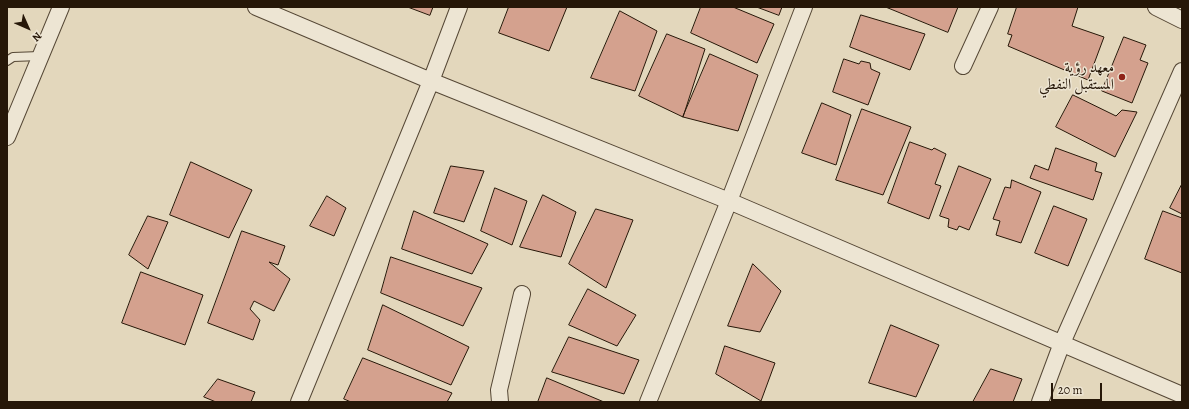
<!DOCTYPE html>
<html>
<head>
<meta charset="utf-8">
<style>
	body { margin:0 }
	#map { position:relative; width:1189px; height:409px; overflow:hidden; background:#e3d7bc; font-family:Alegreya,serif }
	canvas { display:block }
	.frame { position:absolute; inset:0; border:8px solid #261708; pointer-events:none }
	.north { position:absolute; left:8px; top:8px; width:40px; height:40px; -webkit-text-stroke:3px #ede5d3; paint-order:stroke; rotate:135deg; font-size:11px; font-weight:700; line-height:16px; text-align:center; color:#261708 }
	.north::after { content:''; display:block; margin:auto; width:14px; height:18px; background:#261708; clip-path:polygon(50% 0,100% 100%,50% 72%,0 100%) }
	.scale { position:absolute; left:1051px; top:383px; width:51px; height:18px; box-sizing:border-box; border:2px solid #261708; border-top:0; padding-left:5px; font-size:12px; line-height:14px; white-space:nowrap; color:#261708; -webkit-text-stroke:3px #ede5d3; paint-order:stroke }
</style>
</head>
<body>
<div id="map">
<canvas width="1189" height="409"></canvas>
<div class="frame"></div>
<div class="north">N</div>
<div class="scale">20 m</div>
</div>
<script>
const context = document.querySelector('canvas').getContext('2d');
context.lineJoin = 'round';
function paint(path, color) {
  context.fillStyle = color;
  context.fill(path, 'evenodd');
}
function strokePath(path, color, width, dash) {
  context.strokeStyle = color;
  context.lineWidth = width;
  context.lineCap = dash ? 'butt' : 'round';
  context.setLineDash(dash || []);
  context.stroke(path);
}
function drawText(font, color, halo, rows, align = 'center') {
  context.font = font + ' Alegreya,Amiri,serif';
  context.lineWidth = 3;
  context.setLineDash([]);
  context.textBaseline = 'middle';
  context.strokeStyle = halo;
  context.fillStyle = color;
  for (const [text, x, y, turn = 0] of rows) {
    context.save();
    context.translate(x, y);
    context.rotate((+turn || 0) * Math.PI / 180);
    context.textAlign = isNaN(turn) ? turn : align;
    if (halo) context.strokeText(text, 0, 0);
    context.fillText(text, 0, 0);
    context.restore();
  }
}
const building = new Path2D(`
	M408,7H433L430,15Z
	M509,7H567L549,51L499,33Z
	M701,7H733L774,24L757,63L691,33Z
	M757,7H782L779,15Z
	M886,7H958L948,32Z
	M1017,7H1078L1072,26L1104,37L1088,80L1008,46L1012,35L1008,34Z
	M620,11L657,31L635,91L591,78Z
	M861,15L925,34L910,70L850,47Z
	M667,34L705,49L683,117L639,96Z
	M1124,37L1146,45L1140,60L1148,63L1132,103L1102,91Z
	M710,54L758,75L738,131L683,117Z
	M844,59L859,64L861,61L870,63L871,69L880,73L868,105L833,92Z
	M1073,95L1116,116L1122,110L1137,112L1115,157L1056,127Z
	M822,103L851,115L836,165L802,153Z
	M862,109L911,127L883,195L836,180Z
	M910,142L932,150L934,148L946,154L935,184L941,186L929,219L888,203Z
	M1056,148L1097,163L1095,171L1102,173L1093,200L1030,178L1035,165L1048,170Z
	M191,162L252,190L229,238L170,215Z
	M451,166L484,171L464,222L434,213Z
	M959,166L991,179L969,230L959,226L957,230L948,227L949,219L940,216Z
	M1012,180L1041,192L1021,243L996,235L1000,221L993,219L1005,187L1010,188Z
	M1182,184V214L1170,208Z
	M495,188L527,201L512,245L481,231Z
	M543,195L576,212L561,257L520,247Z
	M327,196L346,208L334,236L310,226Z
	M1054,206L1087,219L1068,266L1035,253Z
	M596,209L633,220L606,288L569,264Z
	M414,211L488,244L472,274L402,249Z
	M1163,211L1182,218V273L1145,259Z
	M148,216L168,222L148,269L129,255Z
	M242,231L285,246L278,265L269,262L290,279L274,311L254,301L250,309L260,320L253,340L208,323Z
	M391,257L482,288L463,326L381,293Z
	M753,264L781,291L760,332L728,326Z
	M141,272L203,295L185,345L122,323Z
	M588,289L636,315L617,346L569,325Z
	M383,305L469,347L451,385L368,350Z
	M891,325L939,345L916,397L869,383Z
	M569,337L639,360L624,394L552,372Z
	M725,346L775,363L761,401L716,374Z
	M363,358L452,393L447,402H351L344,399Z
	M991,369L1022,379L1013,402H973Z
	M547,378L604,402H538Z
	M218,379L255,392L251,402H216L204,397Z`);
paint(building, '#d4a18e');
strokePath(building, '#261708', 1);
const service = new Path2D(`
	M7,61L13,57L40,56`);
const minor = new Path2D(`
	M256,7L431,81L729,201L1182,395
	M1156,7L1182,20
	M963,66L990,7
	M7,137L61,7
	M299,402L431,81L459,7
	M500,402L499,390L522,294
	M648,402L729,201L804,7
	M1040,402L1062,343L1182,71`);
strokePath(service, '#554735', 10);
strokePath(minor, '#554735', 18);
strokePath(service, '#ede5d3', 8);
strokePath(minor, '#ede5d3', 16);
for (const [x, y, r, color] of [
	[1122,77,4,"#8f2418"]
]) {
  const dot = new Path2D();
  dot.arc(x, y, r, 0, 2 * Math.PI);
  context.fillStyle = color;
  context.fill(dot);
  strokePath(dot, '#ede5d3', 1.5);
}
drawText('15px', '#261708', '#ede5d3', [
	["معهد رؤية",1114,68],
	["المستقبل النفطي",1114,85]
], 'right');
</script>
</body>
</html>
